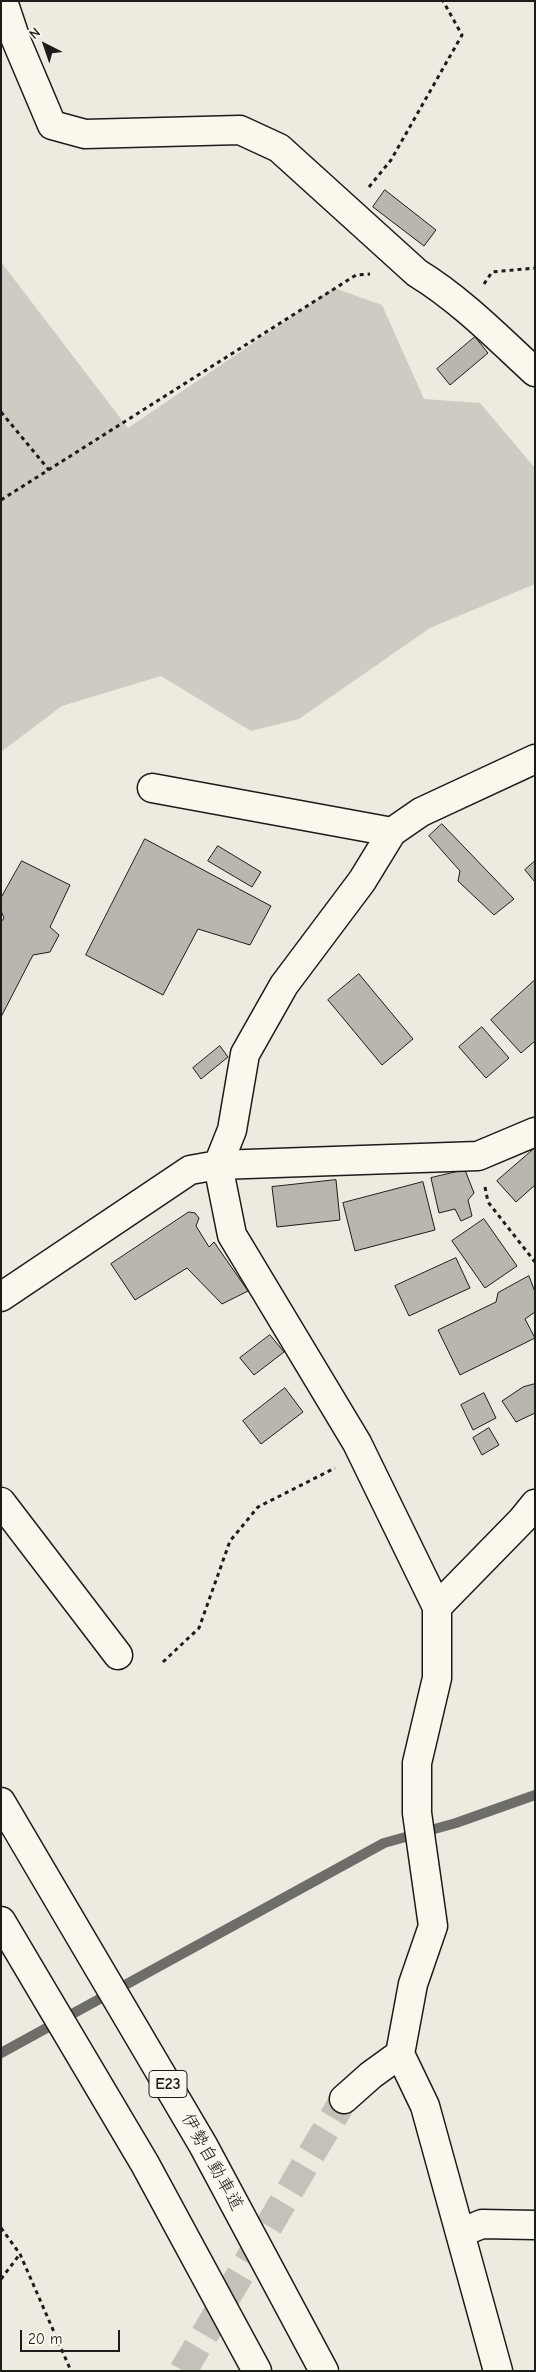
<!DOCTYPE html>
<html>
<head>
<meta charset="utf-8">
<style>
	body { margin:0 }
	#map { position:relative; width:536px; height:2372px; overflow:hidden; background:#eeeadf; font-family:"Comic Neue",sans-serif }
	canvas { display:block }
	.frame { position:absolute; inset:0; border:2px solid #1c1c1c; pointer-events:none }
	.north { position:absolute; left:20px; top:20px; width:50px; height:50px; -webkit-text-stroke:4px #fbf7ec; paint-order:stroke; rotate:319deg; font-size:14px; font-weight:700; line-height:20px; text-align:center; color:#1c1c1c }
	.north::after { content:''; display:block; margin:auto; width:18px; height:22px; background:#1c1c1c; clip-path:polygon(50% 0,100% 100%,50% 72%,0 100%) }
	.scale { position:absolute; left:20px; top:2330px; width:100px; height:22px; box-sizing:border-box; border:2px solid #1c1c1c; border-top:0; padding-left:6px; font-size:15px; line-height:18px; white-space:nowrap; color:#1c1c1c; -webkit-text-stroke:4px #fbf7ec; paint-order:stroke }
</style>
</head>
<body>
<div id="map">
<canvas width="536" height="2372"></canvas>
<div class="frame"></div>
<div class="north">N</div>
<div class="scale">20 m</div>
</div>
<script>
const context = document.querySelector('canvas').getContext('2d');
context.lineJoin = 'round';
function paint(path, color) {
  context.fillStyle = color;
  context.fill(path, 'evenodd');
}
function strokePath(path, color, width, dash) {
  context.strokeStyle = color;
  context.lineWidth = width;
  context.lineCap = dash ? 'butt' : 'round';
  context.setLineDash(dash || []);
  context.stroke(path);
}
function drawText(font, color, halo, rows, align = 'center') {
  context.font = font + ' "Comic Neue","Klee One",sans-serif';
  context.lineWidth = 5;
  context.setLineDash([]);
  context.textBaseline = 'middle';
  context.strokeStyle = halo;
  context.fillStyle = color;
  for (const [text, x, y, turn = 0] of rows) {
    context.save();
    context.translate(x, y);
    context.rotate((+turn || 0) * Math.PI / 180);
    context.textAlign = isNaN(turn) ? turn : align;
    if (halo) context.strokeText(text, 0, 0);
    context.fillText(text, 0, 0);
    context.restore();
  }
}
paint(new Path2D(`
	M1,262L128,428L334,288L382,305L424,399L480,403L535,468V584L430,628L299,719L251,731L161,676L62,706L1,752Z`), '#ceccc2');
strokePath(new Path2D(`
	M1,2053L384,1843L456,1823L535,1795`), '#6f6d69', 10);
const building = new Path2D(`
	M385,190L436,230L424,246L373,207Z
	M475,337L488,353L450,385L437,369Z
	M442,824L514,899L494,915L458,881L460,871L429,836Z
	M145,839L271,906L250,945L198,929L163,995L86,955Z
	M218,846L261,872L252,887L208,861Z
	M22,861L70,885L50,927L59,935L50,952L33,955L1,1017V922L4,918L1,911V898Z
	M535,861V882L525,870Z
	M359,974L413,1039L382,1065L328,1000Z
	M535,980V1041L521,1053L491,1020Z
	M482,1027L509,1058L486,1078L459,1047Z
	M220,1046L228,1057L201,1079L193,1068Z
	M535,1148V1185L516,1202L497,1181Z
	M465,1170L474,1193L468,1200L472,1216L461,1221L455,1209L439,1213L431,1178Z
	M336,1180L340,1220L277,1227L272,1187Z
	M423,1182L435,1230L355,1251L343,1203Z
	M189,1212L195,1213L199,1218L196,1226L209,1247L214,1242L248,1291L222,1304L187,1268L135,1300L111,1264Z
	M484,1219L517,1266L485,1288L452,1241Z
	M456,1258L470,1288L409,1316L395,1286Z
	M529,1276L535,1292V1312L525,1319L535,1338L460,1375L438,1330L496,1302L498,1293Z
	M270,1335L284,1352L254,1375L240,1358Z
	M535,1384V1413L516,1422L502,1401L523,1387Z
	M285,1388L303,1412L261,1444L243,1421Z
	M484,1393L496,1418L473,1430L461,1405Z
	M489,1428L499,1445L482,1455L473,1438Z`);
paint(building, '#b9b6af');
strokePath(building, '#1c1c1c', 1);
strokePath(new Path2D(`
	M183,2371L344,2099`), '#c4c1b8', 28, [28, 14]);
const minor = new Path2D(`
	M3,1L16,40L52,125L85,134L240,130L279,148L417,273C461,300 497,337 535,372
	M152,788L392,832
	M1,1297L190,1170L218,1165L478,1156L535,1132
	M1,1502L118,1655
	M437,1607L522,1520L535,1504
	M344,2099L371,2075L400,2054
	M460,2233L482,2224L535,2225
	M498,2371L425,2106L400,2054L413,1984L433,1926L417,1813V1763L437,1678V1607L357,1443L232,1235L218,1165L232,1130L245,1054L284,985L362,881L392,832L421,812L535,759`);
const motorway = new Path2D(`
	M1,1802L203,2145L324,2371
	M1,1921L145,2164L257,2371`);
strokePath(minor, '#1c1c1c', 31);
strokePath(motorway, '#1c1c1c', 31);
strokePath(new Path2D(`
	M369,187L391,160L462,35L443,1
	M484,284L492,272L535,268
	M1,412L49,470
	M1,500L356,275L370,274
	M485,1187L488,1202L535,1262
	M163,1662L199,1628L230,1541L258,1507L335,1468
	M1,2228L20,2254L71,2371
	M1,2279L20,2254`), '#1c1c1c', 3, [4, 4]);
strokePath(minor, '#fbf7ec', 28);
strokePath(motorway, '#fbf7ec', 28);
for (const [x, y, w] of [
	[168,2084,38]
]) {
  const box = new Path2D();
  box.roundRect(x - w / 2, y - 13.5, w, 27, 4);
  context.fillStyle = '#fbf7ec';
  context.fill(box);
  strokePath(box, '#1c1c1c', 1);
}
drawText('bold 16px', '#1c1c1c', null, [
	["E23",168,2084]
]);
drawText('18px', '#1c1c1c', '#fbf7ec', [
	["伊勢自動車道",212,2162,61]
]);
</script>
</body>
</html>
